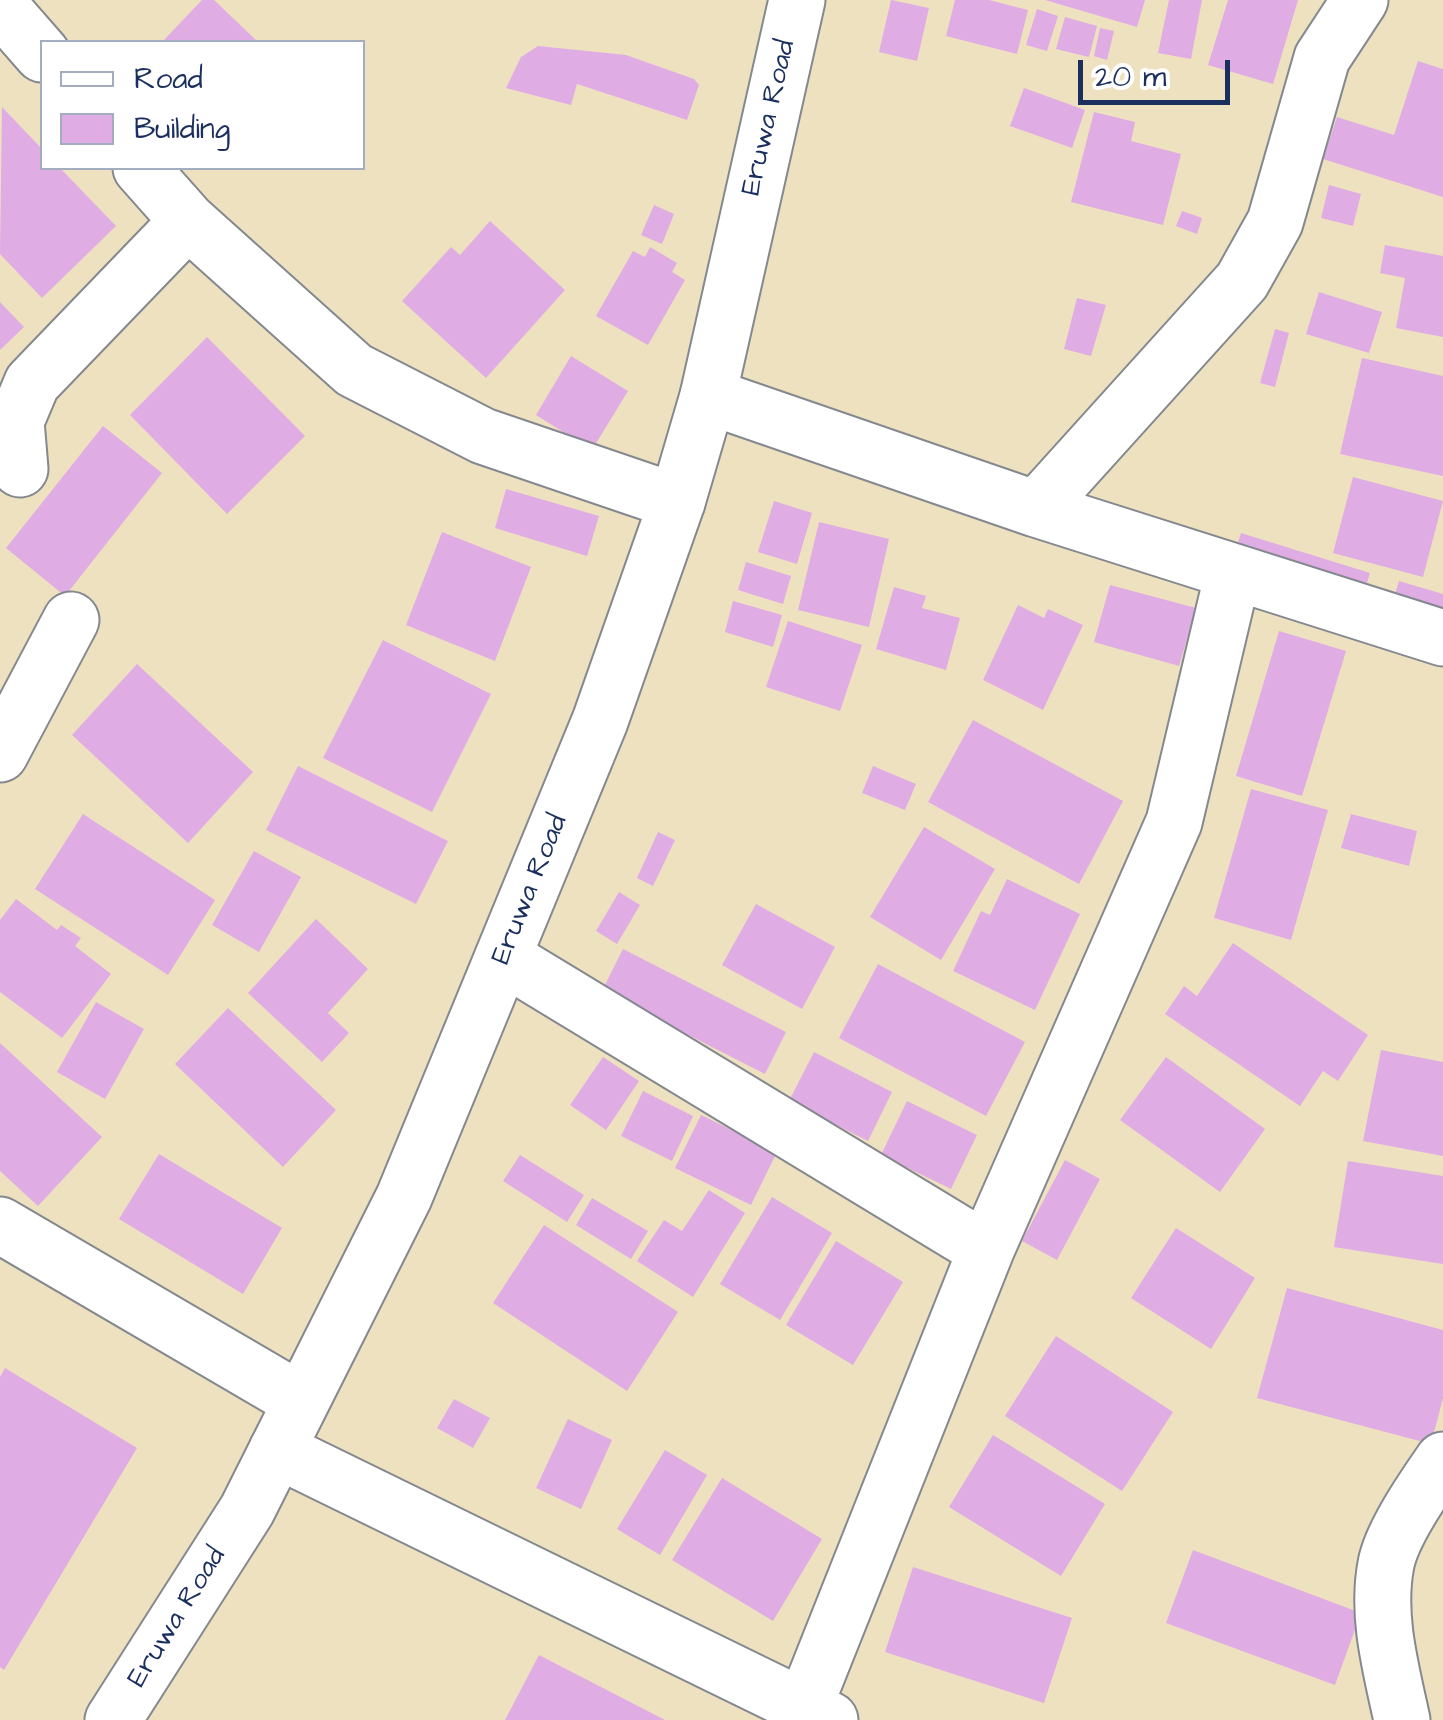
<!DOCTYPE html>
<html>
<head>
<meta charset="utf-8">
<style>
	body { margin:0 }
	#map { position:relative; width:1443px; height:1720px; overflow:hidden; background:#eee1c0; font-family:"Architects Daughter",sans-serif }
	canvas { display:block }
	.legend { position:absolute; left:40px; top:40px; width:325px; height:130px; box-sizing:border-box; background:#fff; border:2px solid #a4acbf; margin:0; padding:12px 18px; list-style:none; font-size:30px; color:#1b2f5e }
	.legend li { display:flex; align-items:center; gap:20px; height:50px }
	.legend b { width:50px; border:2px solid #a4acbf }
	.scale { position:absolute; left:1078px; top:60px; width:152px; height:45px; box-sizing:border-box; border:5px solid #1b2f5e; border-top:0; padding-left:12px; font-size:30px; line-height:35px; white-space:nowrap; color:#1b2f5e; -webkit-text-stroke:8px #fff; paint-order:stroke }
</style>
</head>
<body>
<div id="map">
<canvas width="1443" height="1720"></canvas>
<ul class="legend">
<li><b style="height:12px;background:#fff"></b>Road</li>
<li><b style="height:28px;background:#e0ace4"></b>Building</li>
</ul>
<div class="scale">20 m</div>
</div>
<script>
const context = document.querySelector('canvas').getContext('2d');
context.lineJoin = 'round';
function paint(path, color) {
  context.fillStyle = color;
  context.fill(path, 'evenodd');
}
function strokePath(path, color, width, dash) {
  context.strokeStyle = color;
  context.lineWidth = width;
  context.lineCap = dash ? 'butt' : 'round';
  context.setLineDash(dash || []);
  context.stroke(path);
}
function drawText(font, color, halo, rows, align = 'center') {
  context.font = font + ' "Architects Daughter",sans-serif';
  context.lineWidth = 10;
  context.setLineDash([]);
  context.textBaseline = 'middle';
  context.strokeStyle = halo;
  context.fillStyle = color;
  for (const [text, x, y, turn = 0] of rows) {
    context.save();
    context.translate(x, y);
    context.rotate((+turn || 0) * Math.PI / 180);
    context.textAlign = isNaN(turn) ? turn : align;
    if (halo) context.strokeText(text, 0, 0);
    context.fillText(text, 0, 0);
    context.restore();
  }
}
paint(new Path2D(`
	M202,0H214L258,42H162Z
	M891,0L929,8L917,61L879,52Z
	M955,0H989L1028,10L1017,54L946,36Z
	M1045,0H1145L1137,27Z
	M1169,0H1202L1191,59L1158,53Z
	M1228,0H1298L1273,84L1208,65Z
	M1037,9L1058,16L1047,51L1026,45Z
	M1065,17L1097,26L1089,57L1056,49Z
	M1100,28L1114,31L1107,60L1094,56Z
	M538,46L626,55L694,79L699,85L687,120L577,84L571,105L506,88L521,57Z
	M1418,61L1443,69V197L1323,159L1337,117L1394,135Z
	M1024,88L1085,110L1072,148L1010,126Z
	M2,107L42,149V168H60L116,226L42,298L0,254Z
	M1094,112L1135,122L1131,141L1181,154L1163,225L1071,202Z
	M1329,185L1361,194L1353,226L1321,218Z
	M654,205L674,214L662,244L641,235Z
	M1182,211L1202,218L1197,234L1176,226Z
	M490,221L565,290L486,378L402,301L451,247L460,255Z
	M1385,245L1443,256V337L1396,328L1405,278L1380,273Z
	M650,247L677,263L672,272L685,280L648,345L596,316L633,251L645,257Z
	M1319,292L1382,312L1369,353L1306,334Z
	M1077,298L1106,305L1091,356L1064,349Z
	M0,302L24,327L0,350Z
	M1275,329L1289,333L1275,387L1260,383Z
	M207,337L305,436L227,514L130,415Z
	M571,356L628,391L592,450L536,415Z
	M1362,358L1443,376V476L1340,454Z
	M103,426L162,473L65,596L6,548Z
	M1353,477L1443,501L1423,577L1333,553Z
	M506,489L599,516L587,556L495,528Z
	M774,501L812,513L797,564L758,552Z
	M819,522L889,539L869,627L798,610Z
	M442,532L531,567L495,661L406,625Z
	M1241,533L1370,573L1363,596L1234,556Z
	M746,562L791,576L783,604L738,590Z
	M1399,581L1443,594V622L1391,607Z
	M1110,585L1196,608L1179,666L1094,642Z
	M894,587L926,596L922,608L960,618L946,670L876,649Z
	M733,601L782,615L773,647L725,632Z
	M1018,605L1044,618L1048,609L1083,625L1043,710L983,680Z
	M788,621L862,645L840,711L766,687Z
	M1279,631L1346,651L1302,796L1236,776Z
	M383,640L491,694L432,812L323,758Z
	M137,664L253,772L188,843L72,735Z
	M973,720L1123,801L1079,884L928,802Z
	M298,766L448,841L416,904L266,830Z
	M873,766L916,784L905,810L862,793Z
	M1251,789L1328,810L1291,940L1214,918Z
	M83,814L215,900L168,975L35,889Z
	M1351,814L1417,831L1409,866L1341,848Z
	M924,827L995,869L941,960L870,917Z
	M658,832L675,840L653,886L637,878Z
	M254,851L301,877L259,952L212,925Z
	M1007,879L1080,914L1035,1010L953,971L981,911L990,915Z
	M619,892L640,905L617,944L596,931Z
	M16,899L57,930L61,925L81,938L75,946L111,974L62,1038L0,992V920Z
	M756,904L835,947L802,1009L722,965Z
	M316,919L368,969L328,1013L349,1033L322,1062L248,993Z
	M1233,943L1368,1035L1338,1081L1323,1071L1300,1106L1165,1014L1184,986L1197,996Z
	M623,949L786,1032L765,1074L602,991Z
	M878,964L1025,1042L986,1116L839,1038Z
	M96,1002L144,1029L105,1099L57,1072Z
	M228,1008L336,1110L283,1167L175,1064Z
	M0,1043L102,1137L38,1206L0,1171Z
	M1381,1050L1443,1062V1156L1363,1141Z
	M814,1052L892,1092L868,1141L789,1101Z
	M603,1057L639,1081L606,1130L570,1105Z
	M1166,1057L1265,1129L1220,1192L1120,1120Z
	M643,1091L693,1116L672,1161L621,1136Z
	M907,1101L977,1135L951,1189L881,1155Z
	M701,1115L777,1152L751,1205L675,1168Z
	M159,1154L282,1228L243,1294L119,1219Z
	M520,1155L584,1195L567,1222L503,1181Z
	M1065,1160L1100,1179L1057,1260L1022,1241Z
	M1348,1161L1443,1176V1264L1334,1247Z
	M709,1190L745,1213L693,1297L637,1261L664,1220L682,1231Z
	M772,1197L832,1233L780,1320L720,1284Z
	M592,1198L648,1231L631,1259L576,1225Z
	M544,1225L678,1312L627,1391L493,1303Z
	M1176,1228L1255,1278L1211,1349L1131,1298Z
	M836,1241L903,1282L853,1365L786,1325Z
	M1287,1288L1443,1330V1398L1431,1444L1257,1398Z
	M1056,1336L1173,1412L1122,1491L1005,1416Z
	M5,1368L137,1448L4,1670L0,1667V1377Z
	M454,1399L490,1418L473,1448L437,1428Z
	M568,1419L612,1440L581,1509L536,1488Z
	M993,1435L1105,1504L1061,1576L949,1507Z
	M665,1450L707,1475L660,1555L617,1529Z
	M722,1478L822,1539L773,1621L672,1560Z
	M1193,1550L1361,1613L1335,1685L1166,1623Z
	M913,1567L1072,1618L1044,1703L885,1652Z
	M539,1655L665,1720H505Z`), '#e0ace4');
const minor = new Path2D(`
	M0,6L42,54
	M141,168L188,221L354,370L483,436L677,502
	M708,396L1036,509L1443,638
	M20,469L16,421L32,383L188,221
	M1036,509L1242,281L1275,222L1322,58L1360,0
	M0,754L71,620
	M503,957L986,1250
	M0,1225L301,1401
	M277,1450L830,1720
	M799,1720L986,1250L1174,822L1233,573
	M1402,1720C1391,1669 1376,1616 1386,1564C1392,1533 1425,1486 1443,1460`);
const major = new Path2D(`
	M113,1720L247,1510L404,1197L600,721L677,502L708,396L797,0`);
strokePath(minor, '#84888f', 59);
strokePath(major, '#84888f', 59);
strokePath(minor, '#fff', 55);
strokePath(major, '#fff', 55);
drawText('28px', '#1b2f5e', '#fff', [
	["Eruwa Road",770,118,-77],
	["Eruwa Road",531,890,-68],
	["Eruwa Road",178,1618,-58]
]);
</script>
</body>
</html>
